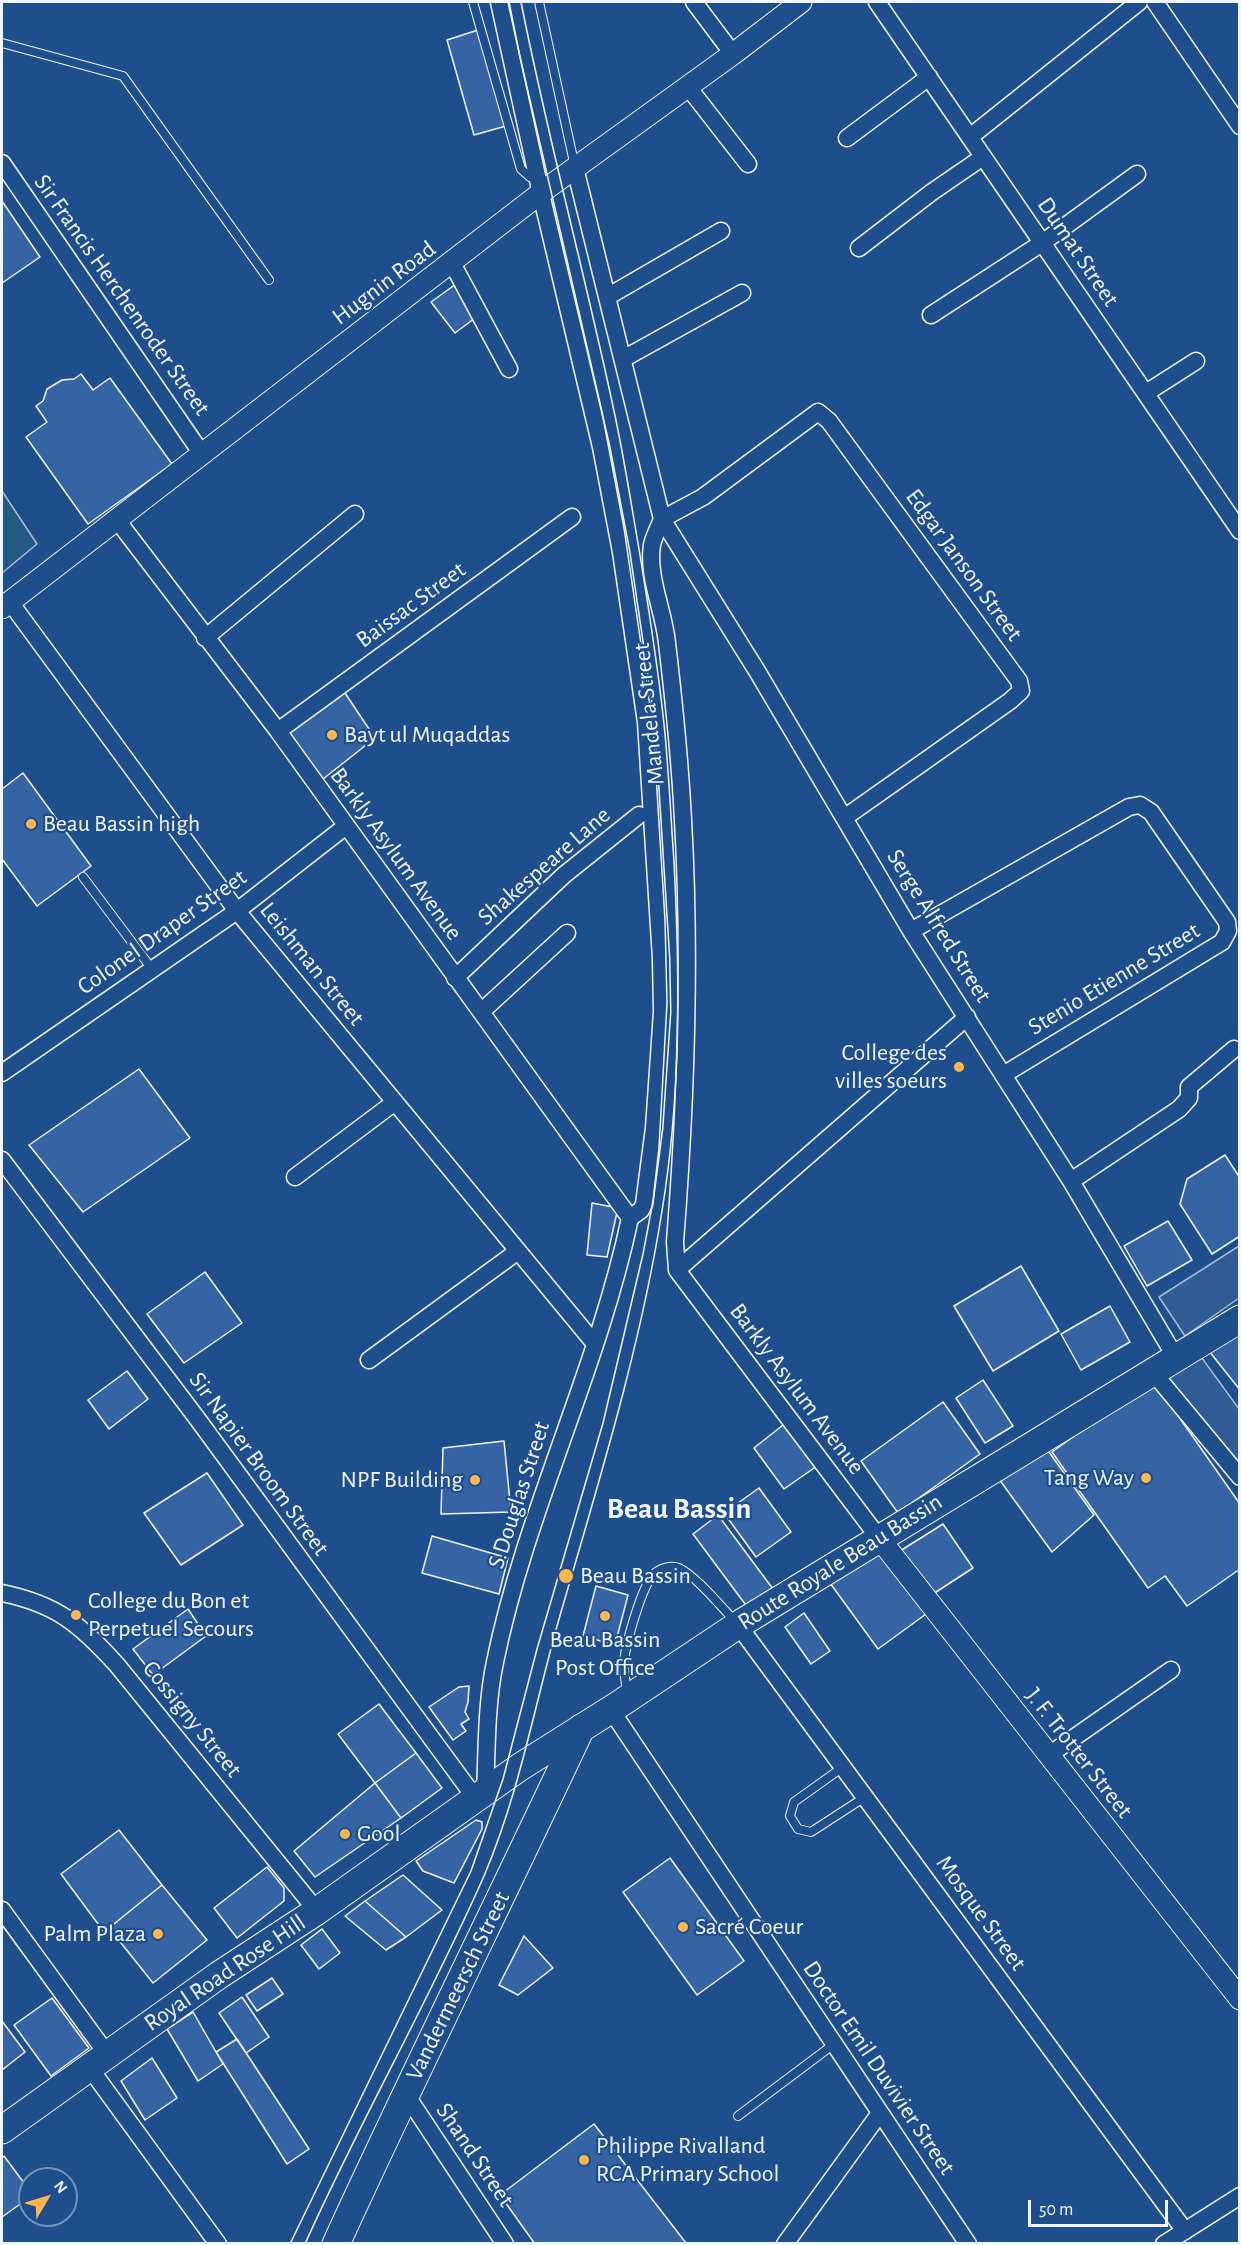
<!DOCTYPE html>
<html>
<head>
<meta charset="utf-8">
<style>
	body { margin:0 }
	#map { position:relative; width:1241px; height:2245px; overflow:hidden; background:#1f4e8c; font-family:"Alegreya Sans",sans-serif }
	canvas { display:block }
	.frame { position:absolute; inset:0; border:3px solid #f2f6ff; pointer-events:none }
	.north { position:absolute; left:18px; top:2167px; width:60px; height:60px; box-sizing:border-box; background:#1f4e8c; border:2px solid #7391ba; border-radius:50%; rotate:52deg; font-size:16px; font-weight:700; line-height:24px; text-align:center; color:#f2f6ff }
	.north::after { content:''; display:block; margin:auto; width:21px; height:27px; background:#ffb74d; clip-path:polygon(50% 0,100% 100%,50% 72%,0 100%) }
	.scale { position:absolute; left:1028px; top:2200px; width:140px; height:27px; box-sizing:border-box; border:3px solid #f2f6ff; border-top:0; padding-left:8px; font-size:18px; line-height:21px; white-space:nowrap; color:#f2f6ff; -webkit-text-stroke:4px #1f4e8c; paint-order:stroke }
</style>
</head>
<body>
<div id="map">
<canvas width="1241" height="2245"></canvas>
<div class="frame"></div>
<div class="north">N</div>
<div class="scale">50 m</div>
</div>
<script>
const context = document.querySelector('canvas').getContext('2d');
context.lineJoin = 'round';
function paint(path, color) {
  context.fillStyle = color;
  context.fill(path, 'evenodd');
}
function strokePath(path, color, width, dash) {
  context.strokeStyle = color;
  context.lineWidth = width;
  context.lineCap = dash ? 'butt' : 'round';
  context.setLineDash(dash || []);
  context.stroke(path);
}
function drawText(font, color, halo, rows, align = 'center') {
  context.font = font + ' "Alegreya Sans",sans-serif';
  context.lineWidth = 4.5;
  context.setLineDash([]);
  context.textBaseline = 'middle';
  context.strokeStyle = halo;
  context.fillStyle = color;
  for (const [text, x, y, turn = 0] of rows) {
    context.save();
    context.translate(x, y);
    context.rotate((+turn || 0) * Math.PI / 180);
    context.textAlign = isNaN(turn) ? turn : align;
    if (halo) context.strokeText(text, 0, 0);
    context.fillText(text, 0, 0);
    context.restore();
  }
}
const green = new Path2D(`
	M2,491L37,544L2,573Z`);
paint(green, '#245a82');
strokePath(green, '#a8bbd7', 1.5);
const parking = new Path2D(`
	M1239,1246V1298L1185,1336L1159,1297Z
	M1199,1354L1239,1409V1470L1165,1379Z`);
paint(parking, '#305b95');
strokePath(parking, '#a8bbd7', 1.5);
const building = new Path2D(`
	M478,30L506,126L474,135L447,40Z
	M2,201L40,257L2,283Z
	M456,284L479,315L455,333L431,302Z
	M81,374L93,390L110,378L172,464L88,524L26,437L47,422L36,406L43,401L47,389L62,380L74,379Z
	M345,693L375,738L323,779L288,733Z
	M23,773L91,866L37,906L2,859V789Z
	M139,1069L190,1138L83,1212L29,1145Z
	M1225,1155L1240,1178V1236L1212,1254L1180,1204L1187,1179Z
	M592,1203L618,1208L607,1257L587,1255Z
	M1168,1221L1192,1260L1147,1286L1124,1246Z
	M1021,1266L1059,1331L993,1371L954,1306Z
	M205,1272L242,1323L184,1363L147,1314Z
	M1110,1306L1130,1342L1081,1370L1061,1334Z
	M1240,1332V1390L1209,1351Z
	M127,1371L148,1399L109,1429L88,1400Z
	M983,1380L1013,1426L985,1443L956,1398Z
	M1153,1380L1240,1504V1569L1187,1606L1165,1576L1148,1588L1052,1452Z
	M943,1402L980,1454L898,1513L861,1461Z
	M783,1425L817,1466L784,1489L754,1448Z
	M504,1441L511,1512L441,1514L443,1448Z
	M1044,1445L1094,1515L1052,1552L999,1479Z
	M207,1473L243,1525L181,1565L144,1513Z
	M759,1488L791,1532L756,1557L724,1513Z
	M718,1515L773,1589L748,1608L693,1534Z
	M943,1524L973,1568L930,1596L900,1551Z
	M432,1536L508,1558L499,1594L422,1573Z
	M868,1555H882L926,1614L878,1649L830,1583Z
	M596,1586L628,1595L615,1645L583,1636Z
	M188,1609L206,1636L153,1675L133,1649Z
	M804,1613L830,1651L811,1664L785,1627Z
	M469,1686L468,1702L465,1712L469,1719L461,1724L466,1731L453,1740L429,1707L459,1687Z
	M379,1704L416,1753L375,1783L338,1734Z
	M416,1753L442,1788L401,1818L375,1783Z
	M375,1783L401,1818L315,1877L294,1851Z
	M476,1820L482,1822V1829L454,1883L423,1871L416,1861Z
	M119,1830L162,1885L104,1932L61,1874Z
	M670,1858L744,1961L697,1995L623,1892Z
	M267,1867L284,1888V1901L237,1938L214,1908Z
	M403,1875L442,1910L406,1937L365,1901Z
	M162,1885L207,1940L153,1983L109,1928Z
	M365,1901L406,1937L386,1950L345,1916Z
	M322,1929L340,1953L319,1969L301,1945Z
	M524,1936L553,1968L518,1995L499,1985Z
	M272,1978L283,1994L257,2011L246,1995Z
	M242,1997L269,2037L246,2053L219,2013Z
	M52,1998L89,2048L51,2076L14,2025Z
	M193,2012L223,2064L198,2081L167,2029Z
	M2,2021L25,2052L2,2070Z
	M237,2039L309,2149L287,2164L216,2052Z
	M152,2058L177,2098L145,2120L121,2081Z
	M594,2124L686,2243L685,2244H535L500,2195Z
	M4,2156L30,2191V2197L2,2217V2158Z`);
paint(building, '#3563a3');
strokePath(building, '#f2f6ff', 1.5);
const service = new Path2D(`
	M473,2L521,169L530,177L537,178
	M539,2L575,167
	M2,43L123,76L269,280
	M83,877L152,969
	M627,1692C626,1683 624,1674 624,1665C624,1648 642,1585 654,1574C660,1568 671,1565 679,1568C696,1576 722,1608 736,1622
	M843,1767L794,1802L790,1816L798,1829L811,1832L865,1797
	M738,2116L834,2044`);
const minor = new Path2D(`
	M499,2L541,194L601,447L621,552L646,722L661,959L662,1012L654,1128L644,1204L641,1210L630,1218
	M694,2L733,54
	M877,2L1240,531
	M1155,2L1240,126
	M688,87L748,164
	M970,137L1139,2
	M847,138L929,77
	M2,163L202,454
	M575,168L662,519C659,527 654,536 652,545C647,577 664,611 667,643C674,702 680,761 683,820C691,960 686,1102 675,1242L677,1270L879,1538
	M859,248L932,192L983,157
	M452,263L509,369
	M607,297L721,231
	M931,315L1042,243L1137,174
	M623,359L742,293
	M1146,393L1196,361
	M117,520L278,731L630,1218
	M10,602L237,911L595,1344
	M205,638L355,514
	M278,731L572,517
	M844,818L1010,701L1021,691L1019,681L829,421L818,412L703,497L662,519L757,671L911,931L1071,1181L1176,1358
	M911,931L1129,807L1140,805L1151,812L1227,922L1228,931L1222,942L1003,1075
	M455,978L564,875L639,815
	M481,1012L567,933
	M2,1073L237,911L346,826
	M2,1160L199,1421L476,1799
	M295,1177L395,1102
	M1071,1181L1179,1109L1189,1098V1087L1234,1049
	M677,1270L967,1017
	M369,1360L518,1251
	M1152,1371L1240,1477
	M2,1593C56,1604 80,1624 117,1665L317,1911
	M738,1625L1185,2231
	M611,1710L968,2244
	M1049,1755L1171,1670
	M485,1793C487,1749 486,1705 495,1662C526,1510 598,1370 630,1218
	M2,1910L107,2054
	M89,2067L218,2244
	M405,2093L505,2244
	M785,2244L880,2113
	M1164,2244L1240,2196`);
const tertiary = new Path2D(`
	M2,608L550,186L733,54L801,2
	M879,1538L1240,1999`);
const primary = new Path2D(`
	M2,2130L219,1975L317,1911L520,1767L615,1707L738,1625L1240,1319
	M336,2244C415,2071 500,1901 581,1728`);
strokePath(service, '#f2f6ff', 10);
strokePath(minor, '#f2f6ff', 19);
strokePath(tertiary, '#f2f6ff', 23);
strokePath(primary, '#f2f6ff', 29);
strokePath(service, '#1f4e8c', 8);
strokePath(minor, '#1f4e8c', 16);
strokePath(tertiary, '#1f4e8c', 21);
strokePath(primary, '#1f4e8c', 27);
strokePath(new Path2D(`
	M290,2244L471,1871L503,1779L537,1649L603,1423L643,1254L653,1201L659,1148L667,1003L665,920L653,726L624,528L602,412L520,57L509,2
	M305,2244C361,2119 429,2001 484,1876C519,1794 535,1704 559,1619C598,1484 640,1350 662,1211C681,1096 680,979 674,862C671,819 669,777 665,734C659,672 649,610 639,549C631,503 624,457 614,411C585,274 548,139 521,2`), '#f2f6ff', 1.5);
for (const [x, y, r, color] of [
	[332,735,6,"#ffb74d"],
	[31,824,6,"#ffb74d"],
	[959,1067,6,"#ffb74d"],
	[1146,1478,6,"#ffb74d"],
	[475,1480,6,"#ffb74d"],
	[566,1576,8,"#ffb74d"],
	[76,1615,6,"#ffb74d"],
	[605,1616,6,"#ffb74d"],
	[345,1834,6,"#ffb74d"],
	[683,1927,6,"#ffb74d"],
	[158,1934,6,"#ffb74d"],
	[584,2160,6,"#ffb74d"]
]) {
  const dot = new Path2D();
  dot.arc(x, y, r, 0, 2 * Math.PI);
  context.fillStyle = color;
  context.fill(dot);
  strokePath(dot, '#1f4e8c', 2);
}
drawText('24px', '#f2f6ff', '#1f4e8c', [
	["Dumat Street",1078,252,56],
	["Hugnin Road",384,283,-37],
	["Sir Francis Herchenroder Street",122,295,55],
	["Edgar Janson Street",964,565,54],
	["Baissac Street",411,605,-36],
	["Mandela Street",649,714,-96],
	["Barkly Asylum Avenue",396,854,54],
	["Shakespeare Lane",544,866,-41],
	["Serge Alfred Street",939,926,58],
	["Colonel Draper Street",162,932,-35],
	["Leishman Street",312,964,51],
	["Stenio Etienne Street",1114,979,-31],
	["Barkly Asylum Avenue",797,1389,53],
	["Sir Napier Broom Street",259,1464,54],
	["S.Douglas Street",519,1495,-72],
	["Route Royale Beau Bassin",840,1562,-32],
	["Cossigny Street",192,1719,51],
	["J. F. Trotter Street",1079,1753,52],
	["Mosque Street",981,1913,54],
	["Royal Road Rose Hill",225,1973,-34],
	["Vandermeersch Street",458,1986,-64],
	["Doctor Emil Duvivier Street",879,2068,56],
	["Shand Street",475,2155,56]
]);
drawText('24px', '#f2f6ff', '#1f4e8c', [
	["Bayt ul Muqaddas",344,735],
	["Beau Bassin high",43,824],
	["College des",947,1053,"right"],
	["villes soeurs",947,1081,"right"],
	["Tang Way",1134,1478,"right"],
	["NPF Building",463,1480,"right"],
	["Beau Bassin",580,1576],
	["College du Bon et",88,1601],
	["Perpetuel Secours",88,1629],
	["Beau Bassin",605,1640,"center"],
	["Post Office",605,1668,"center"],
	["Gool",357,1834],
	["Sacré Coeur",695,1927],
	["Palm Plaza",146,1934,"right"],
	["Philippe Rivalland",596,2146],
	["RCA Primary School",596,2174]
], 'left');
drawText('bold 30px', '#f2f6ff', '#1f4e8c', [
	["Beau Bassin",679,1509]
]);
</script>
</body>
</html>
